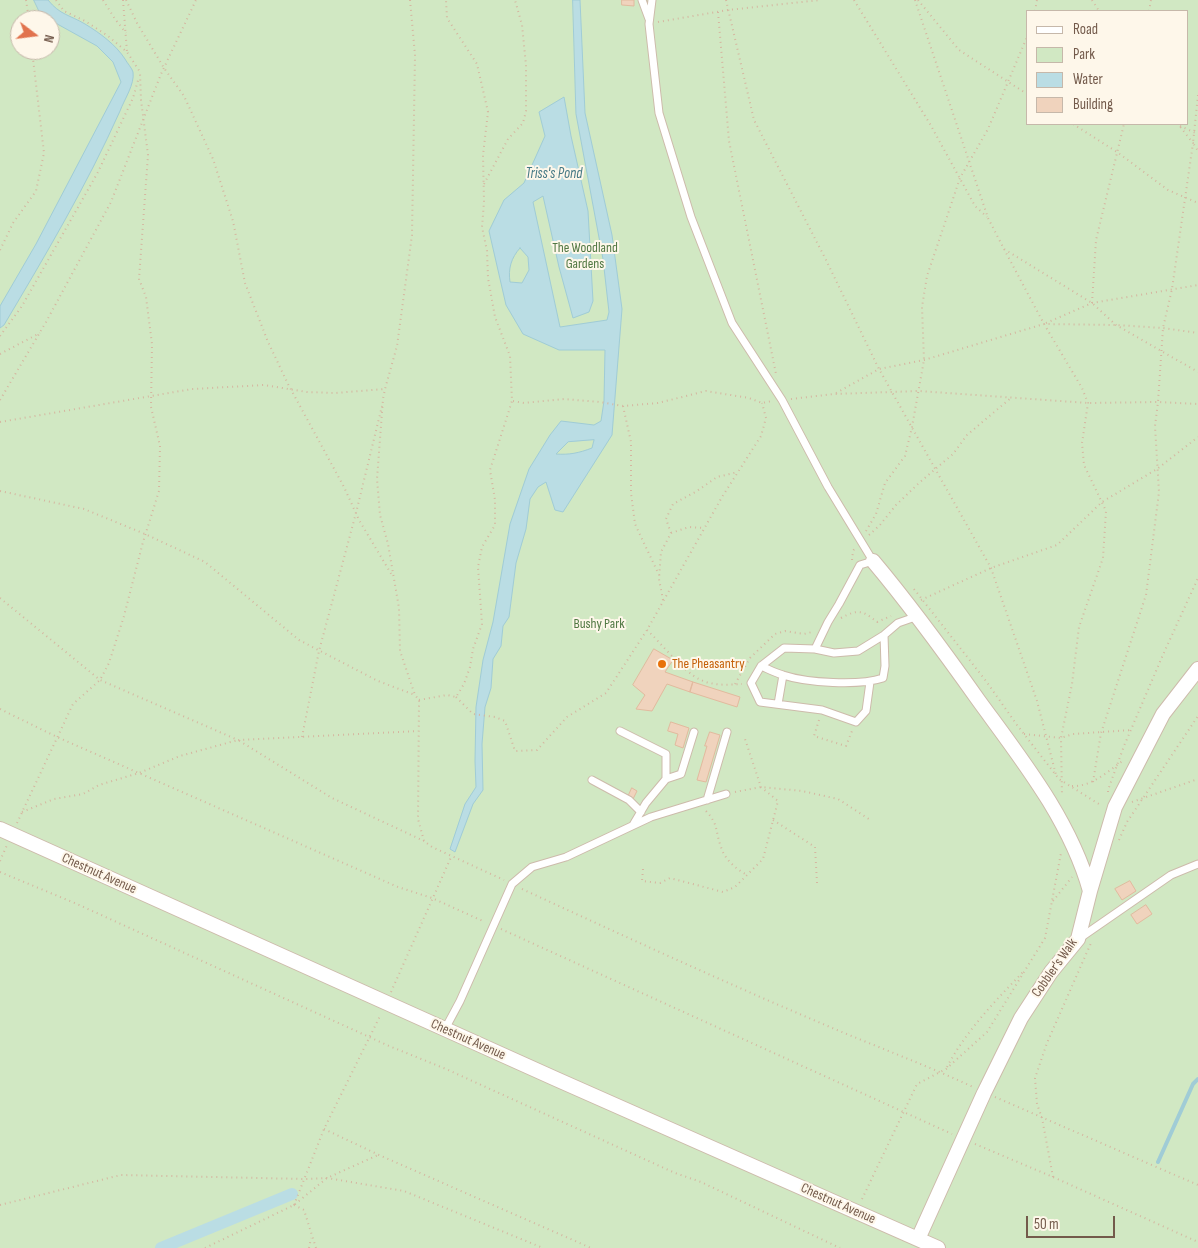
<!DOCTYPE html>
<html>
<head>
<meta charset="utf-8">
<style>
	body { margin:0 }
	#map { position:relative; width:1198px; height:1248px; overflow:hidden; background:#fbf3e4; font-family:"Sofia Sans Condensed",sans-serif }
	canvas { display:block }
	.legend { position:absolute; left:1026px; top:10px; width:162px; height:115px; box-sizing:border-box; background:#fef7ea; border:1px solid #c6b8aa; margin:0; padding:6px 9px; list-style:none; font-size:15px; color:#735a4b }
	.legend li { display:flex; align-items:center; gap:10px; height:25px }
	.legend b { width:25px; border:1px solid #c6b8aa }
	.north { position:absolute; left:10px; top:10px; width:50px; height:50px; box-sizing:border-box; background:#fef7ea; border:1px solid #c6b8aa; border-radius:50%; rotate:105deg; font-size:14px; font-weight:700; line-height:20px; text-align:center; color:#735a4b }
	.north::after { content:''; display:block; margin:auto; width:18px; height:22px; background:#e1734e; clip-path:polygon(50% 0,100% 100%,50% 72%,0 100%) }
	.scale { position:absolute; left:1026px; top:1216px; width:89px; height:22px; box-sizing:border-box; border:2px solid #735a4b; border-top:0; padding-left:6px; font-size:15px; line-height:18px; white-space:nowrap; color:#735a4b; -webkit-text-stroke:4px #fef7ea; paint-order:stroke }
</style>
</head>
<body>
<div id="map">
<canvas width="1198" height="1248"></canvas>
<ul class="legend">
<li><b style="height:6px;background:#fff"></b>Road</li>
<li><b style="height:14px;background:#d1e8c3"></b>Park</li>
<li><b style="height:14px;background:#badde4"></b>Water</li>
<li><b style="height:14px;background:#f0d3bd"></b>Building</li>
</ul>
<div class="north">N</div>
<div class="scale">50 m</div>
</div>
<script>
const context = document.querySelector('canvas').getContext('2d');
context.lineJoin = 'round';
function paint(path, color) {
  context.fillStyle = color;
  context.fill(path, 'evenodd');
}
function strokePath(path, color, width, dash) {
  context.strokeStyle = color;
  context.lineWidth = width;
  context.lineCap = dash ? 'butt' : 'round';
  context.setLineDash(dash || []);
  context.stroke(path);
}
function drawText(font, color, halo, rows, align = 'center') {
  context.font = font + ' "Sofia Sans Condensed",sans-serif';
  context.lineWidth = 4;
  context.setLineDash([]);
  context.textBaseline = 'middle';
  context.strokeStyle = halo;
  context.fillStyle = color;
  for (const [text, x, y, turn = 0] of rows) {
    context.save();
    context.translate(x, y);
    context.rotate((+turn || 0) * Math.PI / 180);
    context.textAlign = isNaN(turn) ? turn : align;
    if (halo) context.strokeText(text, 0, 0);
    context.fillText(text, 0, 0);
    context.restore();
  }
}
paint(new Path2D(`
	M0,0H1198V1248H0ZM1027,11H1187V124H1027ZM20,20H50V50H20Z`), '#d1e8c3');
const water = new Path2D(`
	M34,0H48C60,15 70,15 85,24C100,33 116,45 125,59C127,63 132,68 133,72C135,84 124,100 120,111C87,185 45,256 4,325L0,328V306L36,244L121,82L113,62L97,46L41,15Z
	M573,0H580L585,113L612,235L622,309L612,435L563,512L555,510L546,482L538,487L530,499L526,529L516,563L509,617L503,626L501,646L493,659L491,688L485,707L482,744L483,790L473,804L455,852L450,849L465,804L476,787L475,761L476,707L483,660L493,622L510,524L529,469L550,435L561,421L594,425L601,421L604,401L605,350H559L523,334L506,305L489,231L504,200L524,183L545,136L539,112L564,97L571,136L588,211L593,301L589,312L573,318L559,267L543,196L533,202L560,327L607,320L609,312L603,259L576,114ZM520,248L528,257L529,270L522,283L510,282C508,269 511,258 520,248ZM594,440L592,448C579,453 569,455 556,454L568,442Z`);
paint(water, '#badde4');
strokePath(water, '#a0ccd6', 1);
strokePath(new Path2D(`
	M1158,1162L1193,1084L1198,1079`), '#a0ccd6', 4);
strokePath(new Path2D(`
	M161,1248L292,1194`), '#badde4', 12);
const building = new Path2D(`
	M622,0H634V6L622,5Z
	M654,649L673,660L665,672L693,682L690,692L667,684L652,711L636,709L645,695L633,685Z
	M693,682L740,697L737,707L690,692Z
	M671,722L689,728L683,748L675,745L678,734L668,731Z
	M710,732L720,735L706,782L697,780L707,746H705Z
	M632,788L637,791L633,799L628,797Z
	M1130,881L1136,891L1122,900L1115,889Z
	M1146,905L1152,914L1137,924L1131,915Z`);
paint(building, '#f0d3bd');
strokePath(building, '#e2ba9e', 1);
const lane = new Path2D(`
	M642,0L649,19
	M652,0L649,24L659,113L691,217L732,323L782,400L828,487L873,561L860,565L839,604L828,622L815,649
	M761,666C768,669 775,673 783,675C807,683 859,686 883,678L885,666L884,635
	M870,682L866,711L856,722L822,710L760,702L751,683L761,666L784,648L815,649L834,653L858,651L884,635L898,623L918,616
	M778,704L783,675
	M620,731L666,754V779
	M592,780L629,800L641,812
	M707,800L727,732
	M633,825L646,803L666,779L681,774L694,732
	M1080,938L1171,875L1198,864
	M445,1029L460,1001L512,884L532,867L566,857L651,817L726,794`);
const street = new Path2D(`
	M873,561C911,606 945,653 979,701C1022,760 1070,820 1090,891
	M0,829L556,1079L938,1248
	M918,1239L984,1093L1021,1018L1051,972L1078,939L1090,891L1115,807L1163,714L1198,669`);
strokePath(lane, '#cdbbab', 9);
strokePath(street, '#cdbbab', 16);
strokePath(new Path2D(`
	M26,0L29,20
	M56,0L64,11L85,21L108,36L127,52L140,72
	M103,0L115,19L126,33
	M123,0L127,52
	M126,0L137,23L164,68L184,96L213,159L233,221L245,283L268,342L288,384L344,487L359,520L393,577
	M410,0L415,55L412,235L397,346L385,389L383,399L377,479L380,515L388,544L399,608L400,651L415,695L419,700L418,819L424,841L432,847L504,880
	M726,0L754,120L826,260L879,369L991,568L1037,701L1056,775
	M854,0L930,124L975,206L987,217
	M915,0L988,218L1004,249L1092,303L1116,325L1198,372
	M918,0L959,50L1027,94
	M1092,0L1099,11
	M1035,11L1037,0
	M1149,11L1151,0
	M718,12L729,141L776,374
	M658,22L728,10L820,0
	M1198,95L1193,143L1198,151
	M1073,124L1117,152L1168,190L1198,203
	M1180,126L1198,134
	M484,184L508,139L523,123L526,111V65L522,25L515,0
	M1004,249L1044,324L1082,388L1088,403L1082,443L1084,465L1106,511L1103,558L1079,627L1072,684L1061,738L1062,796
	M0,250L13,223L36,191L44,153L32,50
	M1092,303L1096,240L1124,124
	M1046,323L1092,303L1198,285
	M0,336L22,306L98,172L133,98L139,77
	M0,354L40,333
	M836,393L879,369L924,360L1044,324L1116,325L1163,328L1198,333
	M791,399L834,394L919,391L1088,403L1158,402L1198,404
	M0,400L46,322L111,202L161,74L196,0
	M513,401L524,403L564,399L600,402L623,406L658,403L706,391L749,398L762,403L772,401
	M623,406L631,442V493L635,524L659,575
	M0,422L192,389L264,385L307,392L335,393L385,389
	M0,491L84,509L145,534L205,562L299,640L378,681L415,695
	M866,531L876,514L885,483L905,456L912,427L924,360L922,307L927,276L960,178L988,129L1027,37
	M671,533L666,519L673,504L697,491L717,477L738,472
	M869,535L880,525L896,505L919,483L953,454L967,435L1012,397
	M852,560L853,551L855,548
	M914,589L986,681L1017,725L1059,779L1102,806
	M0,598L100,680L238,740L418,731
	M663,600L659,579L661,552L671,533L689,527L705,528
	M921,600L991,568L1057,545L1102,502L1157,469L1198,437
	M841,618C858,609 862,610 877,622L891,616
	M647,630C660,642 684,672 699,679C712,686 728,685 742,684
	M735,684L750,658L775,634L785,631L804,634L812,632
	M456,697L473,714L495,717L505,721L515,751L537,750L567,717L606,693L647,630L722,497L761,436L766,418L762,403
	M419,700L447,695L456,697L464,684L470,667L473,649L482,624L478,567L482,547L495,525V500L490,470L512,401L510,356L495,317L488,278L487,251L482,227L484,202L483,155L488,112L477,64L447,18L446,0
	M0,709L57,737L398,887L432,898L485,922
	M819,720L814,736L846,746L852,731
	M1024,734L1061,738L1073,734L1131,730
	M302,737L319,651L356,513L382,406
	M1093,782L1101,733L1146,595L1159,492L1155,426L1158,402L1163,328L1172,289L1193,143L1178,124
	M1072,786C1092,787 1108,771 1124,760
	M735,792L761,787L802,791L838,799L872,821
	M1108,792V790L1124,746L1162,657L1198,578
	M1132,802L1198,779
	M706,811C719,825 715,831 721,847C725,860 736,869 747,875
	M22,812L54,799L83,794L99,785L139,773L180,756L238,740L332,798L424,841
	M773,820L815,847L817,883
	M17,823L73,704L100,680L109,663L124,616L143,542L159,491L160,446L151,407L152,344L146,297L139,279L148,155L141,100L140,73
	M1119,840L1127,822L1198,716
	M0,861L7,845
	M643,869L642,881L660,883L670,878L723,892L735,887L763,859L778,801L761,787L745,739
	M0,872L77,904L389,1046L446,1069L675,1173L701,1182L840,1248
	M522,889C624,936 726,983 830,1027C877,1047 926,1065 973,1087
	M1053,901L1072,877
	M501,929L952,1134
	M391,992L452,855
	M947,1067C966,1031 995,1001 1024,971
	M995,1097L1198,1185
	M324,1129L379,1155L591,1248
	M975,1144L1053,1177L1198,1242
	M1053,1177L1042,1118L1037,1104L1035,1078L1047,1043L1091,943
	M862,1199L917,1084L946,1069L987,1032L1045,938L1061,853
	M0,1205L121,1175L305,1179L327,1178L404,1191L543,1248
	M294,1205L324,1129L381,1014
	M294,1205L304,1210L316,1248
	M205,1248L294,1205L327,1178L378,1155
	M309,1248L311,1238`), '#d5b6a0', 2, [1, 4]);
strokePath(lane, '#fff', 7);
strokePath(street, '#fff', 14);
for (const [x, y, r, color] of [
	[662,664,5,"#e8710a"]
]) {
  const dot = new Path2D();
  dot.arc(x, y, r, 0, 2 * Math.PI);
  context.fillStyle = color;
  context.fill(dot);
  strokePath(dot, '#fef7ea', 2);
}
drawText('14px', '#517843', '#fef7ea', [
	["The Woodland",585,248],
	["Gardens",585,264],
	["Bushy Park",599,624]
]);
drawText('14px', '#c56008', '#fef7ea', [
	["The Pheasantry",672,664]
], 'left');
drawText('14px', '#735a4b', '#fef7ea', [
	["Chestnut Avenue",99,874,24],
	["Cobbler's Walk",1055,968,-55],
	["Chestnut Avenue",468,1040,24],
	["Chestnut Avenue",838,1204,24]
]);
drawText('italic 15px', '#457985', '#fef7ea', [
	["Triss's Pond",554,174]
]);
</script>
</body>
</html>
